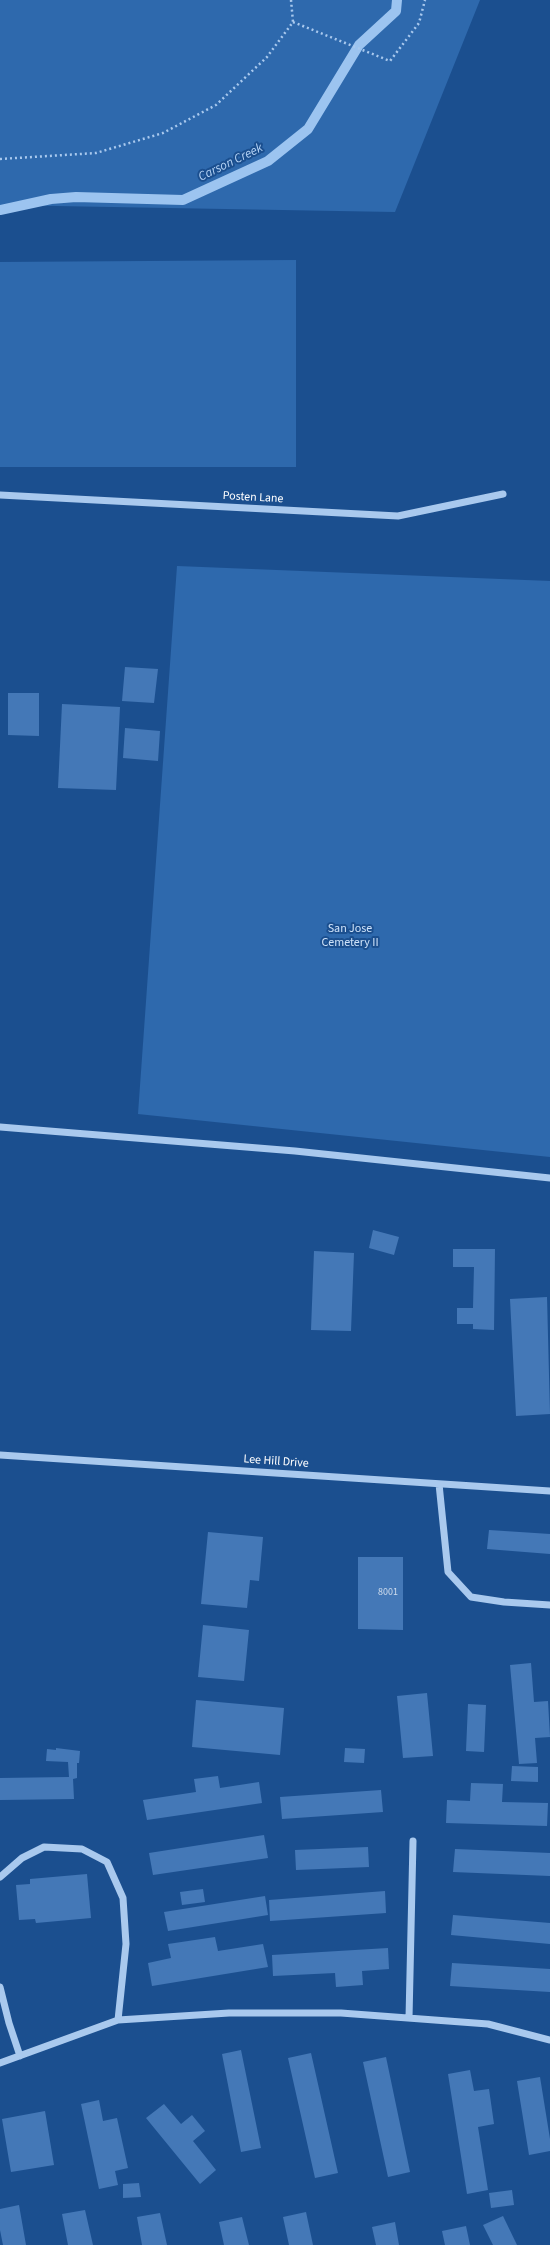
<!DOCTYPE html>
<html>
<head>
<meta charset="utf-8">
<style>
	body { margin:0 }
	canvas { display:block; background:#1b4f8f }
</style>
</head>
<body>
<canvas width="550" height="2245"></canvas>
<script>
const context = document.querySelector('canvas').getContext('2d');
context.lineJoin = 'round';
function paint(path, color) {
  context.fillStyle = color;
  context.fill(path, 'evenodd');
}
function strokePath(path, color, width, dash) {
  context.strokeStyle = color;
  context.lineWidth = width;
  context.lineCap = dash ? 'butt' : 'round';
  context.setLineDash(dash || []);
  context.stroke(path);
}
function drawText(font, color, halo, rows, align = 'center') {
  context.font = font + ' "Source Sans 3",sans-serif';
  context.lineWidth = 4;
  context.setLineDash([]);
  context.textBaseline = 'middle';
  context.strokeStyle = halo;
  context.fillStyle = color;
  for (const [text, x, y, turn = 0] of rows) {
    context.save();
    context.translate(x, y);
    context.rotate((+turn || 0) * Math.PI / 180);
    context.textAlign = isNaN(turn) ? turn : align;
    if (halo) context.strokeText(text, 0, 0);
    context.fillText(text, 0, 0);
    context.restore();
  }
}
paint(new Path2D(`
	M0,0H480L395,212L0,205Z
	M296,260V467H0V262Z
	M177,566L550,581V1157L138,1114Z`), '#2e69ad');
strokePath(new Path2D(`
	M0,210L51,199L76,197L183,200L268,161L308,129L359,45L396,11L397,0`), '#9cc4f0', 10);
paint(new Path2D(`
	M125,667L158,669L154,703L122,701Z
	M8,693H39V736L8,735Z
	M62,704L120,707L116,790L58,788Z
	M125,728L160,731L158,761L123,758Z
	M373,1230L399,1237L394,1255L369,1248Z
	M453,1249H495L494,1330L473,1329V1324H457V1308H473L474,1267H453Z
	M314,1251L354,1253L351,1331L311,1330Z
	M547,1297L550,1414L516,1416L510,1299Z
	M489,1530L550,1534V1554L487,1549Z
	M208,1532L263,1537L259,1581L250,1580L247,1608L201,1604Z
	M358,1557H403V1630L358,1629Z
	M203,1625L249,1630L244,1681L198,1677Z
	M531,1663L534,1702L548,1701L550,1737L535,1738L537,1763L519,1764L510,1665Z
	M427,1693L433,1756L403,1758L397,1696Z
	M196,1700L284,1708L280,1755L192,1747Z
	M468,1704L486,1705L484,1752L466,1751Z
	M56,1748L80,1751L79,1763H77V1778L73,1779L74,1799L0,1800V1778L69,1777L68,1762L46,1761L47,1749L56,1750Z
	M345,1748L365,1749L364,1763L344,1762Z
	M512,1766L538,1767V1782L511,1781Z
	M218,1776L220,1788L259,1782L262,1803L147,1820L143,1800L196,1792L194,1779Z
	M471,1783L503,1784L502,1802L548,1803L547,1826L446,1823L447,1800L470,1801Z
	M381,1790L383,1812L282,1819L280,1797Z
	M264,1835L268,1858L153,1875L149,1853Z
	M368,1847L369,1867L296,1870L295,1850Z
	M455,1849L550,1853V1876L453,1872Z
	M87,1874L91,1918L36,1923L35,1919L19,1920L16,1885L30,1884V1879Z
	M203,1889L205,1902L182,1905L180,1892Z
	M385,1891L386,1913L270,1921L269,1900Z
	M265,1896L268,1915L168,1931L164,1912Z
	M453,1915L550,1923V1944L451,1935Z
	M215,1937L218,1951L263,1944L268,1967L152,1986L148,1963L171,1958L168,1944Z
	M388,1948L389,1969L362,1971L363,1985L336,1987L335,1973L273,1976L272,1955Z
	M452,1963L550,1969V1992L450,1986Z
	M241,2050L261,2148L241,2152L222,2054Z
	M311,2053L338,2173L315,2178L288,2058Z
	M386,2057L410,2172L388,2177L363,2062Z
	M470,2070L474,2091L489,2089L494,2124L478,2127L488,2190L467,2194L448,2074Z
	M540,2077L550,2139V2151L529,2155L517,2081Z
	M99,2100L103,2121L117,2118L128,2168L115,2171L118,2185L99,2189L81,2104Z
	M164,2104L181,2124L192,2115L205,2131L193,2141L216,2170L200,2184L146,2118Z
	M45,2111L54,2165L11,2172L2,2119Z
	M139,2183L141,2197L123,2198V2184Z
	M512,2190L514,2205L491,2208L489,2193Z
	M19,2205L26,2245H3L0,2230V2209Z
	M85,2210L93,2245H68L62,2214Z
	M306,2212L313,2245H289L283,2217Z
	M160,2213L167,2245H142L137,2217Z
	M503,2216L517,2245H493L483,2225Z
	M242,2217L249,2245H224L219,2222Z
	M395,2222L399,2245H376L372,2227Z
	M466,2226L470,2245H445L442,2231Z`), '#4478b7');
strokePath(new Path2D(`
	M293,22L390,61L419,23L425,0
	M0,159L96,153L163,133L216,105L267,57L293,22L291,0`), '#a9c9ee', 2.5, [2, 3]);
strokePath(new Path2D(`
	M0,495L398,516L503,494
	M0,1127L295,1151L550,1178
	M0,1455L550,1491
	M439,1484L448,1572L471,1597L504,1602L550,1605
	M0,1877L22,1858L44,1847L82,1849L107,1862L123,1898L126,1944L118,2020
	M0,1987L9,2023L20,2056
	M409,2018L413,1841
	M0,2063L118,2020L229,2013H341L488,2024L550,2040`), '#a9c9ee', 7);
drawText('10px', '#d0dded', null, [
	["8001",388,1593]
]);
drawText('12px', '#fff', '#1b4f8f', [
	["Posten Lane",253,498,3],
	["Lee Hill Drive",276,1462,4]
]);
drawText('12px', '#cfe3fa', '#1b4f8f', [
	["San Jose",350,929],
	["Cemetery II",350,943]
]);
drawText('italic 13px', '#b5d3f5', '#1b4f8f', [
	["Carson Creek",231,163,-26]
]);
</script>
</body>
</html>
